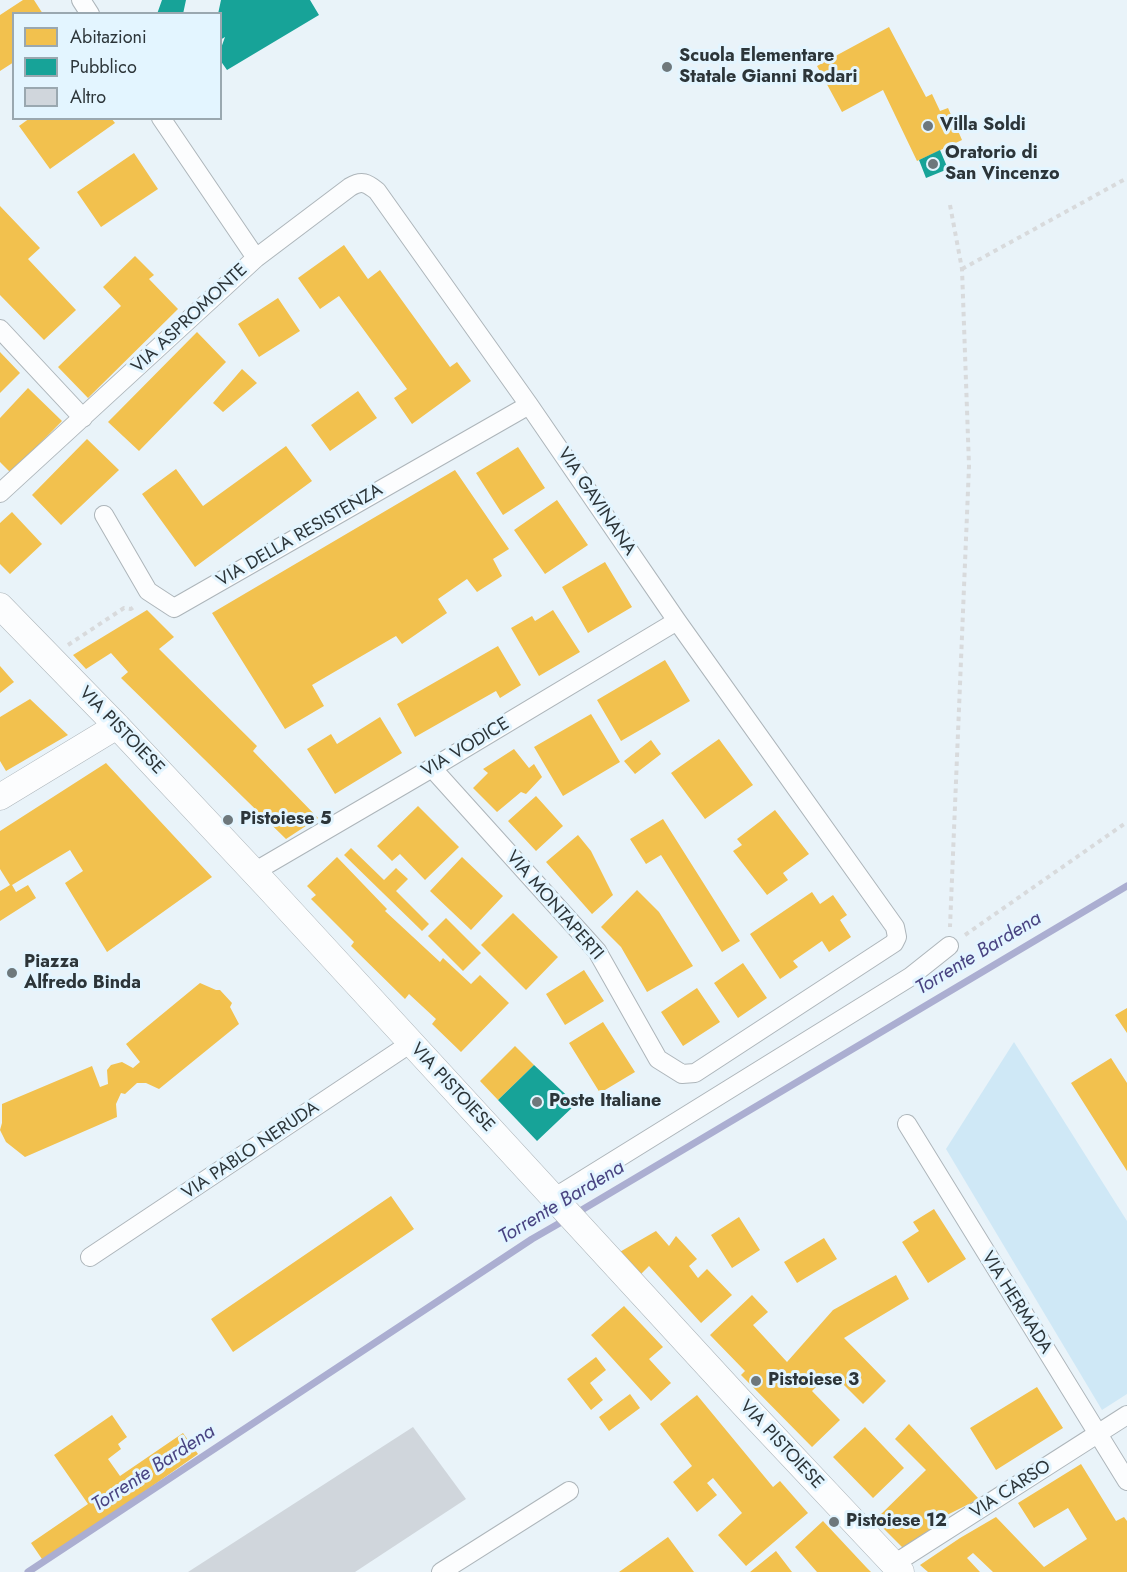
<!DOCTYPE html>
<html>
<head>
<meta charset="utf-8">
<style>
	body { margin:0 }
	#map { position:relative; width:1127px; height:1572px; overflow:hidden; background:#e9f3f9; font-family:Jost,sans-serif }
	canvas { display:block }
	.legend { position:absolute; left:12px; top:12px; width:210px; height:108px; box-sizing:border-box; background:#e3f5ff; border:2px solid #9aa8b0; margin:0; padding:8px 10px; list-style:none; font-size:18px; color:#2c3539 }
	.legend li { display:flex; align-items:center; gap:12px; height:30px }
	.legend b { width:30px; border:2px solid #9aa8b0 }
</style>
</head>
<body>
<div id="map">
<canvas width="1127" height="1572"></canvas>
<ul class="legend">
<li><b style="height:16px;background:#f2c14e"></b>Abitazioni</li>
<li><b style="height:16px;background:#17a398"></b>Pubblico</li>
<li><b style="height:16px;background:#d0d6dc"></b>Altro</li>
</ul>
</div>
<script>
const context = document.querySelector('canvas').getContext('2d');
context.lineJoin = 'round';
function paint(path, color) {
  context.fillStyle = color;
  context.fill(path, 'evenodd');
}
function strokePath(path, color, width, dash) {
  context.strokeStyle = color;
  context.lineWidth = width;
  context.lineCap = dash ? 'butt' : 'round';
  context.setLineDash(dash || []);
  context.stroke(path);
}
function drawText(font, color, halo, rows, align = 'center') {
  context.font = font + ' Jost,sans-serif';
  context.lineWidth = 6;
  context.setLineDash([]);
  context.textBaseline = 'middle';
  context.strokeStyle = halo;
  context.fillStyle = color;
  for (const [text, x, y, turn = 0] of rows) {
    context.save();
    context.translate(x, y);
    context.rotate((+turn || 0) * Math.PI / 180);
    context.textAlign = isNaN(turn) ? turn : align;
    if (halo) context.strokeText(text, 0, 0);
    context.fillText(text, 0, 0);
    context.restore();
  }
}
paint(new Path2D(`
	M1014,1042L1127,1221V1394L1102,1410L946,1149Z`), '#cfe8f6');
paint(new Path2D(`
	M23,0H34L43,14H14V62L0,71V15Z
	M889,27L926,97L932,94L940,111L948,108L962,140L917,161L883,90L842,112L817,66Z
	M30,118H111L115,123L50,169L19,126Z
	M134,153L158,189L101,227L77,192Z
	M0,206L40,248L28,259L76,310L44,340L0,295Z
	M344,245L368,279L380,270L450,367L457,362L471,381L412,424L394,398L407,389L339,296L320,309L298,278Z
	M135,256L154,275L149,279L178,309L88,398L58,367L121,306L103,287Z
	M278,298L300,331L259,357L238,324Z
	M197,332L226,362L139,451L108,422Z
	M0,352L20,373L0,393Z
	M242,369L257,383L223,412L213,403Z
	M28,388L62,421L11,473L0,462V418Z
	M358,391L377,418L330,451L311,425Z
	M87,439L119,470L61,525L32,495Z
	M286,446L312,481L195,567L142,494L176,469L203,506Z
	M518,447L545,488L503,515L476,473Z
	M455,470L509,549L493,559L502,576L477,592L467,579L438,599L447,613L402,644L396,636L312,685L324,706L285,729L212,613Z
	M557,500L588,545L545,574L514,530Z
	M12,512L42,544L10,574L0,564V523Z
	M605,562L632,607L588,633L562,587Z
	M147,610L174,637L159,649L257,746L253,751L318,818L286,839L121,678L128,672L111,653L86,669L73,655Z
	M553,610L580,652L539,676L511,628L532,616L535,621Z
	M498,646L521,685L500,698L496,691L415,737L397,704Z
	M665,660L690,701L621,741L597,700Z
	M0,666L14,682L0,693Z
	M30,699L68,735L6,771L0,761V717Z
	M591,714L620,762L563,796L534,747Z
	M380,717L402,753L335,794L307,749L331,734L337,744Z
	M719,739L753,785L705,819L671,773Z
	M651,740L661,754L635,774L624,761Z
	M514,749L529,768L534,764L542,777L526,794L521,792L497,812L473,788L488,773L483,769Z
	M106,763L212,877L107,952L65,883L83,871L70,850L12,885L16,892L28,885L36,898L0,921V891L10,885L0,869V831Z
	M536,796L563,826L536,851L508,821Z
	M418,806L459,847L425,880L400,854L392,861L377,846Z
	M775,810L809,854L783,873L788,880L767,895L733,851L742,845L737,839Z
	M663,819L740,941L722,952L661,855L646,864L630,839Z
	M578,835L591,851L613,895L592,914L546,862Z
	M351,848L384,880L396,868L408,879L396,891L429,924L422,931L344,855Z
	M337,857L387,909L385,911L440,962L443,958L471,984L480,975L509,1003L461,1052L432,1024L436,1019L409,994L405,999L351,946L354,942L311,899L316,895L307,886Z
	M462,857L503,896L471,930L430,891Z
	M637,890L659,912L693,966L647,992L621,947L601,927Z
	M812,892L820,904L833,895L847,915L840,920L851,937L829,952L822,941L793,961L798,967L780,979L750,934Z
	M513,913L558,957L526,990L481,945Z
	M446,918L481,953L463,971L428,936Z
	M743,963L767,998L738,1018L714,983Z
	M584,970L604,1001L565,1025L546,994Z
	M200,983L216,990H220L232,1003L230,1007L239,1024L159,1089L146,1083H137L125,1094L121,1093L116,1104L117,1117L25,1157L6,1142L0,1130L2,1123V1104L92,1066L100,1087L108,1084L107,1070L111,1065L122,1062L133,1068L140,1062L126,1044Z
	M697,988L720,1022L683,1046L661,1012Z
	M1127,1008V1033L1115,1015Z
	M603,1022L635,1072L600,1093L569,1043Z
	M515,1046L534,1065L498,1100L480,1081Z
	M1111,1058L1127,1083V1171L1071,1083Z
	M391,1196L414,1229L233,1352L211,1319Z
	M934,1209L966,1259L928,1283L902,1242L919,1231L913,1222Z
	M739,1217L760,1250L732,1268L711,1235Z
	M656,1231L669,1246L676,1236L697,1259L689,1266L698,1278L707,1269L732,1295L701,1323L649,1266L638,1277L618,1253Z
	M824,1238L837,1259L797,1283L784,1262Z
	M896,1275L909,1299L844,1338L886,1381L863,1404L831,1372L812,1391L840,1420L812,1447L741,1375L745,1371L710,1335L752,1295L768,1312L753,1325L787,1362L833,1310Z
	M624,1306L663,1347L649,1359L671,1383L651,1401L591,1335Z
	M596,1357L606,1370L590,1383L603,1400L591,1410L567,1379Z
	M1037,1387L1063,1428L996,1470L970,1428Z
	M630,1394L640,1408L609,1431L599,1417Z
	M697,1395L773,1487L780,1481L808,1513L746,1566L718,1535L742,1513L713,1478L707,1483L717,1495L697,1512L673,1482L692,1466L660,1424Z
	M112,1415L127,1437L118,1444L121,1449L108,1459L120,1476L183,1433L198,1454L44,1562L31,1543L88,1504L54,1455Z
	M909,1424L979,1499L937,1520L942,1525L903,1548L875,1520L926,1470L895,1439Z
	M865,1427L904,1468L873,1498L833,1457Z
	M1081,1464L1116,1521L1124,1517L1127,1521V1572H993L973,1553L967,1558L980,1572H928L920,1565L960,1538L996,1517L1044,1567L1087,1539L1068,1508L1034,1528L1018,1503Z
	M823,1521L866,1567L871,1572H817L795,1547Z
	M668,1537L694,1572H619Z
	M776,1551L792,1572H750Z`), '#f2c14e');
paint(new Path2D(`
	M162,0H186L183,14H157Z
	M221,0H310L319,15L227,70L220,60V51L225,37L220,40V14H218Z
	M940,150L948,169L926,178L919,160Z
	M534,1065L576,1104L537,1141L498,1100Z`), '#17a398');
strokePath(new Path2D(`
	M575,1214L1127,886
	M28,1572L532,1239L565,1220`), '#abaed1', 7);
paint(new Path2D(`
	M413,1427L466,1499L355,1572H188Z`), '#d0d6dc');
const street = new Path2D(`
	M81,0L90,14
	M161,118L256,258
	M0,329L83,418
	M0,493L256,258L350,187C362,180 367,183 377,191L529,405L677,621L895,927L897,937L894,943L695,1073L682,1074L658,1059L597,951L432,768
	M104,515L148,591L174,608L529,405
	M254,872L432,768L677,621
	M907,1124L1127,1481
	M552,1197L565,1191L910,977L949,946
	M90,1257L411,1043
	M894,1564L1127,1415
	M441,1572L569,1491`);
const secondary = new Path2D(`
	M0,606L117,726L268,887L745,1406L901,1572
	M0,797L117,726`);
strokePath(street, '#adb5ba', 20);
strokePath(secondary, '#adb5ba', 27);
strokePath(new Path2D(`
	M950,205L962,269L969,466L950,927
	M962,269L1127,178
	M68,645L124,608L131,609L135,606
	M965,935L1127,822`), '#d8dadc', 4, [4.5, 4.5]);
strokePath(street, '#fcfdfe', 18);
strokePath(secondary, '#fcfdfe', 26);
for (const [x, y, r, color] of [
	[667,67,6,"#6e787c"],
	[928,126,6,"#6e787c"],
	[933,164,6,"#6e787c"],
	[228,820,6,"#6e787c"],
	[12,973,6,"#6e787c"],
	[537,1102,6,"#6e787c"],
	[756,1381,6,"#6e787c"],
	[834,1522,6,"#6e787c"]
]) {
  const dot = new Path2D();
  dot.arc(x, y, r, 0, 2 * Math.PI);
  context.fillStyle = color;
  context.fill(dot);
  strokePath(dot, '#e3f5ff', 2);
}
drawText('bold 18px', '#2c3539', '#e3f5ff', [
	["Scuola Elementare",679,57],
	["Statale Gianni Rodari",679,78],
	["Villa Soldi",940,126],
	["Oratorio di",945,154],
	["San Vincenzo",945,175],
	["Pistoiese 5",240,820],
	["Piazza",24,963],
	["Alfredo Binda",24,984],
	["Poste Italiane",549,1102],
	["Pistoiese 3",768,1381],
	["Pistoiese 12",846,1522]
], 'left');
drawText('18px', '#2c3539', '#e3f5ff', [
	["VIA ASPROMONTE",190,319,-43],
	["VIA GAVINANA",596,502,56],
	["VIA DELLA RESISTENZA",300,536,-30],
	["VIA PISTOIESE",121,731,46],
	["VIA VODICE",466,748,-31],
	["VIA MONTAPERTI",554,906,49],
	["VIA PISTOIESE",452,1088,47],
	["VIA PABLO NERUDA",251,1151,-34],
	["VIA HERMADA",1016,1303,58],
	["VIA PISTOIESE",781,1445,47],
	["VIA CARSO",1011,1490,-33]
]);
drawText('italic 20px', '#494482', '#e3f5ff', [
	["Torrente Bardena",979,954,-31],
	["Torrente Bardena",562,1203,-31],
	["Torrente Bardena",154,1469,-33]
]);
</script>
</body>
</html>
